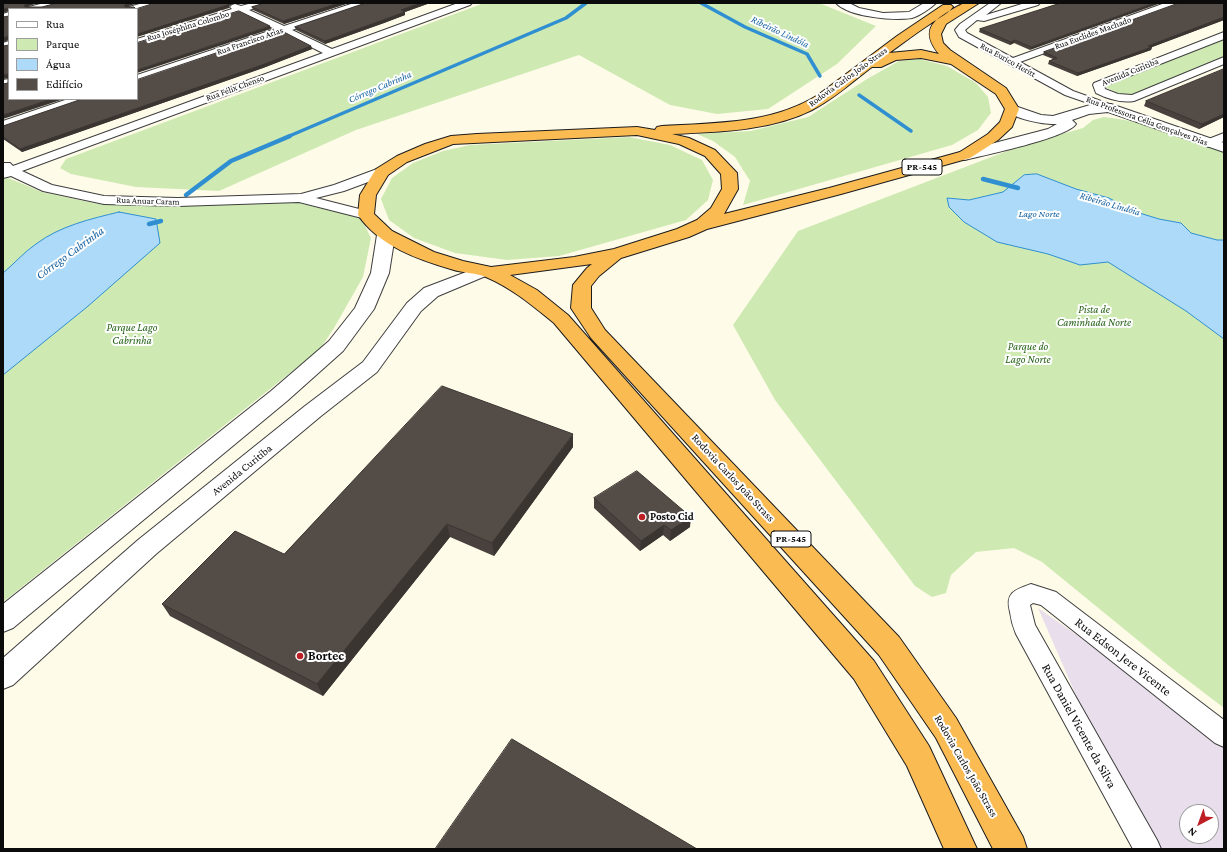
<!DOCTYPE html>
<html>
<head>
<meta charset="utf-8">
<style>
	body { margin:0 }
	#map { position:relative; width:1227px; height:852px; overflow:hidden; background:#fffbe9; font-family:"Crimson Pro",serif }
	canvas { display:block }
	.frame { position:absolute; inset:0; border:4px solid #0b0b0b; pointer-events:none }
	.legend { position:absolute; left:8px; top:8px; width:130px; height:92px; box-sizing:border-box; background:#fff; border:1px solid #9d9d9d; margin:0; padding:5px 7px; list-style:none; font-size:12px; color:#0b0b0b }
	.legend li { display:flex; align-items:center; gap:8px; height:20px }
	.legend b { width:20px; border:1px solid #9d9d9d }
	.north { position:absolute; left:1179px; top:804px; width:40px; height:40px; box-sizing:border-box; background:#fff; border:1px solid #9d9d9d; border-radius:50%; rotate:221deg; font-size:11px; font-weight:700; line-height:16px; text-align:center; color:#0b0b0b }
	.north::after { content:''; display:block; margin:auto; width:14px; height:18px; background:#be1f25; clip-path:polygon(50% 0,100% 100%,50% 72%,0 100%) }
</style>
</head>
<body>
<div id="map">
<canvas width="1227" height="852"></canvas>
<div class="frame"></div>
<ul class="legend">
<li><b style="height:5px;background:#fff"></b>Rua</li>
<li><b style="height:11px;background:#ceeab2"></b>Parque</li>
<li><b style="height:11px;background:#acdaf8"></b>Água</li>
<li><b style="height:11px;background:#544c47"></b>Edifício</li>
</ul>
<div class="north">N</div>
</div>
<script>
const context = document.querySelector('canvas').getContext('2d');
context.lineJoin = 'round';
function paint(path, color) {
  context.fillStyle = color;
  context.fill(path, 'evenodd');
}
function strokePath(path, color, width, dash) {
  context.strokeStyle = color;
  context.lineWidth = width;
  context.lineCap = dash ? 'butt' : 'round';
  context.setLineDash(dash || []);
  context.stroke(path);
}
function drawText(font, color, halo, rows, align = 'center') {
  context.font = font + ' "Crimson Pro",serif';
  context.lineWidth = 4;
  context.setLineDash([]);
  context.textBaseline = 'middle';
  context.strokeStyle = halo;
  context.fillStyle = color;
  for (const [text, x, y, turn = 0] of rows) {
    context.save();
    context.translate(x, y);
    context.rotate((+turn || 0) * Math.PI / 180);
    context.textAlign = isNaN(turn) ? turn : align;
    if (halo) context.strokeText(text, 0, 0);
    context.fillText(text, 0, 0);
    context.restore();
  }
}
paint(new Path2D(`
	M1038,608L1224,737V849H1143ZM1187,812H1211V836H1187Z`), '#e9deeb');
paint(new Path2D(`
	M484,3H819L876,26L837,64L768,109L717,114L670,105L579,55L356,130L219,191L136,187L71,174L60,168L66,159Z
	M1224,38V56L1127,97L1103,86Z
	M919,59L947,66L976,83L988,97L991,113L978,130L952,145L743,205L750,181L735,157L713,141L697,134L751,131L808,117L867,79L899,61Z
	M1104,117C1145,121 1185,137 1224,151V708L1173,669L1042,562L1014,548L976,552L951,575L946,593L932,597L915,586L775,400L733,325L798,231L1020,146L1083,128L1093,120Z
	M629,137L670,145L702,160L713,180L708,200L686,220L559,256L507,260L455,253L414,238L389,220L381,199L392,178L413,163L443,151L470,145Z
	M6,177L42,192L98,204L193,206L295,202L361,218L371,238L363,277L334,328L320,349L3,602V178Z`), '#ceeab2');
const water = new Path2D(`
	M1037,174L1076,189L1109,198L1133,211L1159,219L1181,223L1191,233L1217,240H1224V339L1186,311L1108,262L1080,265L1048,254L997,242L964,222L949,207L947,198L969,200L1003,192L1024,175Z
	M119,212L156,219L160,243L87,307L3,375V273C14,264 24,252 36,244C60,226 90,219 119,212Z`);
paint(water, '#acdaf8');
strokePath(water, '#308fd1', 1);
strokePath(new Path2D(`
	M701,3L745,27L807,54L820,76
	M859,95L911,131
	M287,137L566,18L586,3`), '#308fd1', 3.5);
strokePath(new Path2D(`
	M983,179L1018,188
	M186,195L231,161L290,136
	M149,224L161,221`), '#308fd1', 4.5);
const minor = new Path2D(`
	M44,3H60L58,5L43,9H27L29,7Z
	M143,3H158L156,5L137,11V9H127L129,7Z
	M252,3H267L265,5L249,10L284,26L354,3H368L366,5L292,30L332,49L458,3H472L470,5L22,171L52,185L104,196L178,198L301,194L334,185L377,169H387L388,172L387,175L344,191L316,198L371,212L373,215L371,218L366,219L299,202L178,206L104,204L43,191L11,176L3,178V163H10L13,166L323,53L283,33L137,82V75L275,29L240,13L137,45V39L232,9L230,7L232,5L235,4L241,6Z
	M836,3H849L859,8L883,13L909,12L924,3H936C931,8 919,16 912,18C894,21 849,17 836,3Z
	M990,3H1001L986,15L1025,3H1040L1038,5L984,21L977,20L965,30L967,33L1013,58L1165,3H1179L1177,5L1020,62L1073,91L1115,106L1117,108L1115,110L1111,111L1065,95L959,37L955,30L960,24Z
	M9,12V18L3,20V14Z
	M1224,32V39L1104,86L1105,89L1118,94L1132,95L1224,57V64L1134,101C1121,103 1108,99 1096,93L1093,85L1094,83Z
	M9,41V47L3,49V43Z
	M9,79V86L3,87V80Z
	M68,99H85L83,101L3,129V121Z
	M1224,133V141L1210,147L1206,146L1204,143L1206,140Z
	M1031,584L1056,592L1224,720V747L1215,743L1041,605L1033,603L1030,605L1035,625L1157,840L1161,849H1133L1016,634C1013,627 1011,620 1010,612C1005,593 1014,590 1031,584Z`);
const tertiary = new Path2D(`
	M1111,104L1224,143V152L1108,112L1089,114L1072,120L1076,124C1067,138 985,155 965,160L960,158L957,155L960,152L1048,129L1057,124C1046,125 1012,119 1005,109L1007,106L1012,105L1041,115L1053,116L1090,105Z
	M386,230L392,231L395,235L389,273L374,309L343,351L287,401L13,628L3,632V604L271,391L329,341L355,308L371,273L377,235L380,231Z
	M482,266L488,267L491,271L488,275L438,296L421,311L377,372L321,416L156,554L13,685L3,689V658L138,540L305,406L363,362L407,303L424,288Z`);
const trunk = new Path2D(`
	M964,3H979L946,24L941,34L943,43L950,50L1006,88L1019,109L1012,127L998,140L970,158L841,194L707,229L689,237L621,258L599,276L591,286V308L605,330L899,637L956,718L1023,837L1027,849H993L936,738L879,655L591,338L571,308L573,285L587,268L592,264L510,275L537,290L568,315L874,661L929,746L977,849H944L907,766L854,679L554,323C533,306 512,288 486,277C477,273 464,273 454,270C419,260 379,246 358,215L360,195L376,169L397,156L425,144L451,136L477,134L637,127L655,130L657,127L662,126C715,123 772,124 818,95L897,36L943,5H951L953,7C948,14 937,19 930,24C916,33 903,43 889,53L921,50L939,54C916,26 940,16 964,3ZM921,58L951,64L996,94L1005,109L1000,122L988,134L960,152L829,188L724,214L738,189L737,173L715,150L689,138L672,134C718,132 770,131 812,110C834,99 853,81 872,67H881L896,60ZM637,135L679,144L705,156L721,174L722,189L711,208L697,220L677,229L614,249L574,257L491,267L463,261L434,252L392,231L374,214L376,195L388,175L407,162L453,144Z`);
strokePath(minor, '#3e3e3e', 2);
strokePath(tertiary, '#3e3e3e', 2);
strokePath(trunk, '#1c1c1c', 2);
paint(minor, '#fff');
paint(tertiary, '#fff');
paint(trunk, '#fbbb53');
paint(new Path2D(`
	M265,3H349L284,24L253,10L252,7Z
	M366,3H430L405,12V15L384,23L325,44L296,30L295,27Z
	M1061,3L1030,50L1014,43L1010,45L979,32L980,29Z
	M1224,3V20L1152,47L1151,50L1077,76L1048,64L1049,61L1053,59L1043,55L1044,52L1179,4Z
	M311,46L312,49L263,68L22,152L3,139V126Z
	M1224,69V117L1199,129L1144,106L1146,101Z
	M573,447L494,556L450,537L323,696L170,616L162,604L284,554Z
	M594,498L690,527L670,541L663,535L640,551L594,508Z`), '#48413d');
paint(new Path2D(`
	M27,3H38L29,6L26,9L24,6Z
	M127,3H138L129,6L126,9L124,6Z
	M228,3H234L229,6V8L137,37V34Z
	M339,3H349L284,24L283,21Z
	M421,3H430L405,12V15L384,23L325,44V41L401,10Z
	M1154,3H1161L1030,50L1031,47Z
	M8,8L9,11L3,13V9Z
	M1224,17V20L1147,49L1148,46Z
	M270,26L271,29L137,73V70Z
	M8,36L9,40L3,42V38Z
	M1015,40L1014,43L1010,45L1011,42Z
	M311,46L312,49L263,68L22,152L20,149Z
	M1152,47L1151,50L1077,76L1078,73Z
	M8,74L9,78L3,79V75Z
	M51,99H64L3,119V115Z
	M1224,114V117L1199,129L1202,124Z
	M573,434V447L494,556L492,543Z
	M691,517L690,527L670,541L671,530Z
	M447,524L450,537L323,696L317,684Z
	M664,525L663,535L640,551L641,541Z`), '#3b3532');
const building = new Path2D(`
	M3,3H27L24,6L26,7H42L57,3H127L124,6L126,7H134L136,9H9V99H51L3,115V84L8,83V74L3,75V46L9,45L8,36L3,38V17L9,16L8,8L3,9Z
	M155,3H228V5L137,34V9Z
	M265,3H339L283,21L252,7Z
	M366,3H421L401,10L405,12L383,20L325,41L295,27Z
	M1061,3H1154L1031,47L1015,40L1011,42L980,29Z
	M1179,3H1224V17L1148,46L1152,47L1078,73L1049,61L1057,58L1044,52Z
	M239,11L270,26L137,70V43Z
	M282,31L311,46L262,65L20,149L3,137V126L82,99H137V80Z
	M1224,69V114L1202,124L1146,101Z
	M442,386L573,434L492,543L447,524L317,684L162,604L235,531L284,554Z
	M637,471L691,517L671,530L664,525L641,541L594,498Z
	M512,739L697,849H437L436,848Z`);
paint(building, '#544c47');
strokePath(building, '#3b3532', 1);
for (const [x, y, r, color] of [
	[642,517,4,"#be1f25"],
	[300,656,4,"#be1f25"]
]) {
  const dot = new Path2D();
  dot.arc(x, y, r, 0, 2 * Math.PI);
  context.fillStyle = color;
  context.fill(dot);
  strokePath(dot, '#fff', 1.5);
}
drawText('9px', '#0b0b0b', '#fff', [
	["Rua Joséphina Colombo",188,26,-17],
	["Rua Euclides Machado",1093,33,-20],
	["Rua Francisco Arias",250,41,-19],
	["Rua Eurico Heritt",1008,60,29],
	["Avenida Curitiba",1130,72,-22],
	["Rodovia Carlos João Strass",848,77,-36],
	["Rua Félix Chenso",235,88,-20],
	["Rua Professora Célia Gonçalves Dias",1147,121,20],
	["Rua Anuar Caram",148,201,2]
]);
drawText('italic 10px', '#115f9f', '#fff', [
	["Ribeirão Lindóia",780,32,25],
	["Córrego Cabrinha",380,87,-23],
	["Ribeirão Lindóia",1110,204,16],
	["Lago Norte",1039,214]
]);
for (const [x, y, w] of [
	[922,167,40],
	[791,539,40]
]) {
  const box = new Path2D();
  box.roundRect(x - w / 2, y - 8, w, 16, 3);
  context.fillStyle = '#fff';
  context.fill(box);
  strokePath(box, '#0b0b0b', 1);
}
drawText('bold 10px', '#0b0b0b', null, [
	["PR-545",922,167],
	["PR-545",791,539]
]);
drawText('italic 11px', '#28641a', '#fff', [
	["Pista de",1094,310],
	["Caminhada Norte",1094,323],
	["Parque Lago",132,328],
	["Cabrinha",132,341],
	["Parque do",1028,347],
	["Lago Norte",1028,360]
]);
drawText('11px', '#0b0b0b', '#fff', [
	["Avenida Curitiba",242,470,-39],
	["Rodovia Carlos João Strass",733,478,47],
	["Rodovia Carlos João Strass",966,766,60]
]);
drawText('bold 11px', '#0b0b0b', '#fff', [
	["Posto Cid",650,517]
], 'left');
drawText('italic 12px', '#115f9f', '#fff', [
	["Córrego Cabrinha",70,253,-36]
]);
drawText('bold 13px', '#0b0b0b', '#fff', [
	["Bortec",308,656]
], 'left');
drawText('13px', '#0b0b0b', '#fff', [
	["Rua Edson Jere Vicente",1123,657,38],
	["Rua Daniel Vicente da Silva",1079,726,61]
]);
</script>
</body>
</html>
